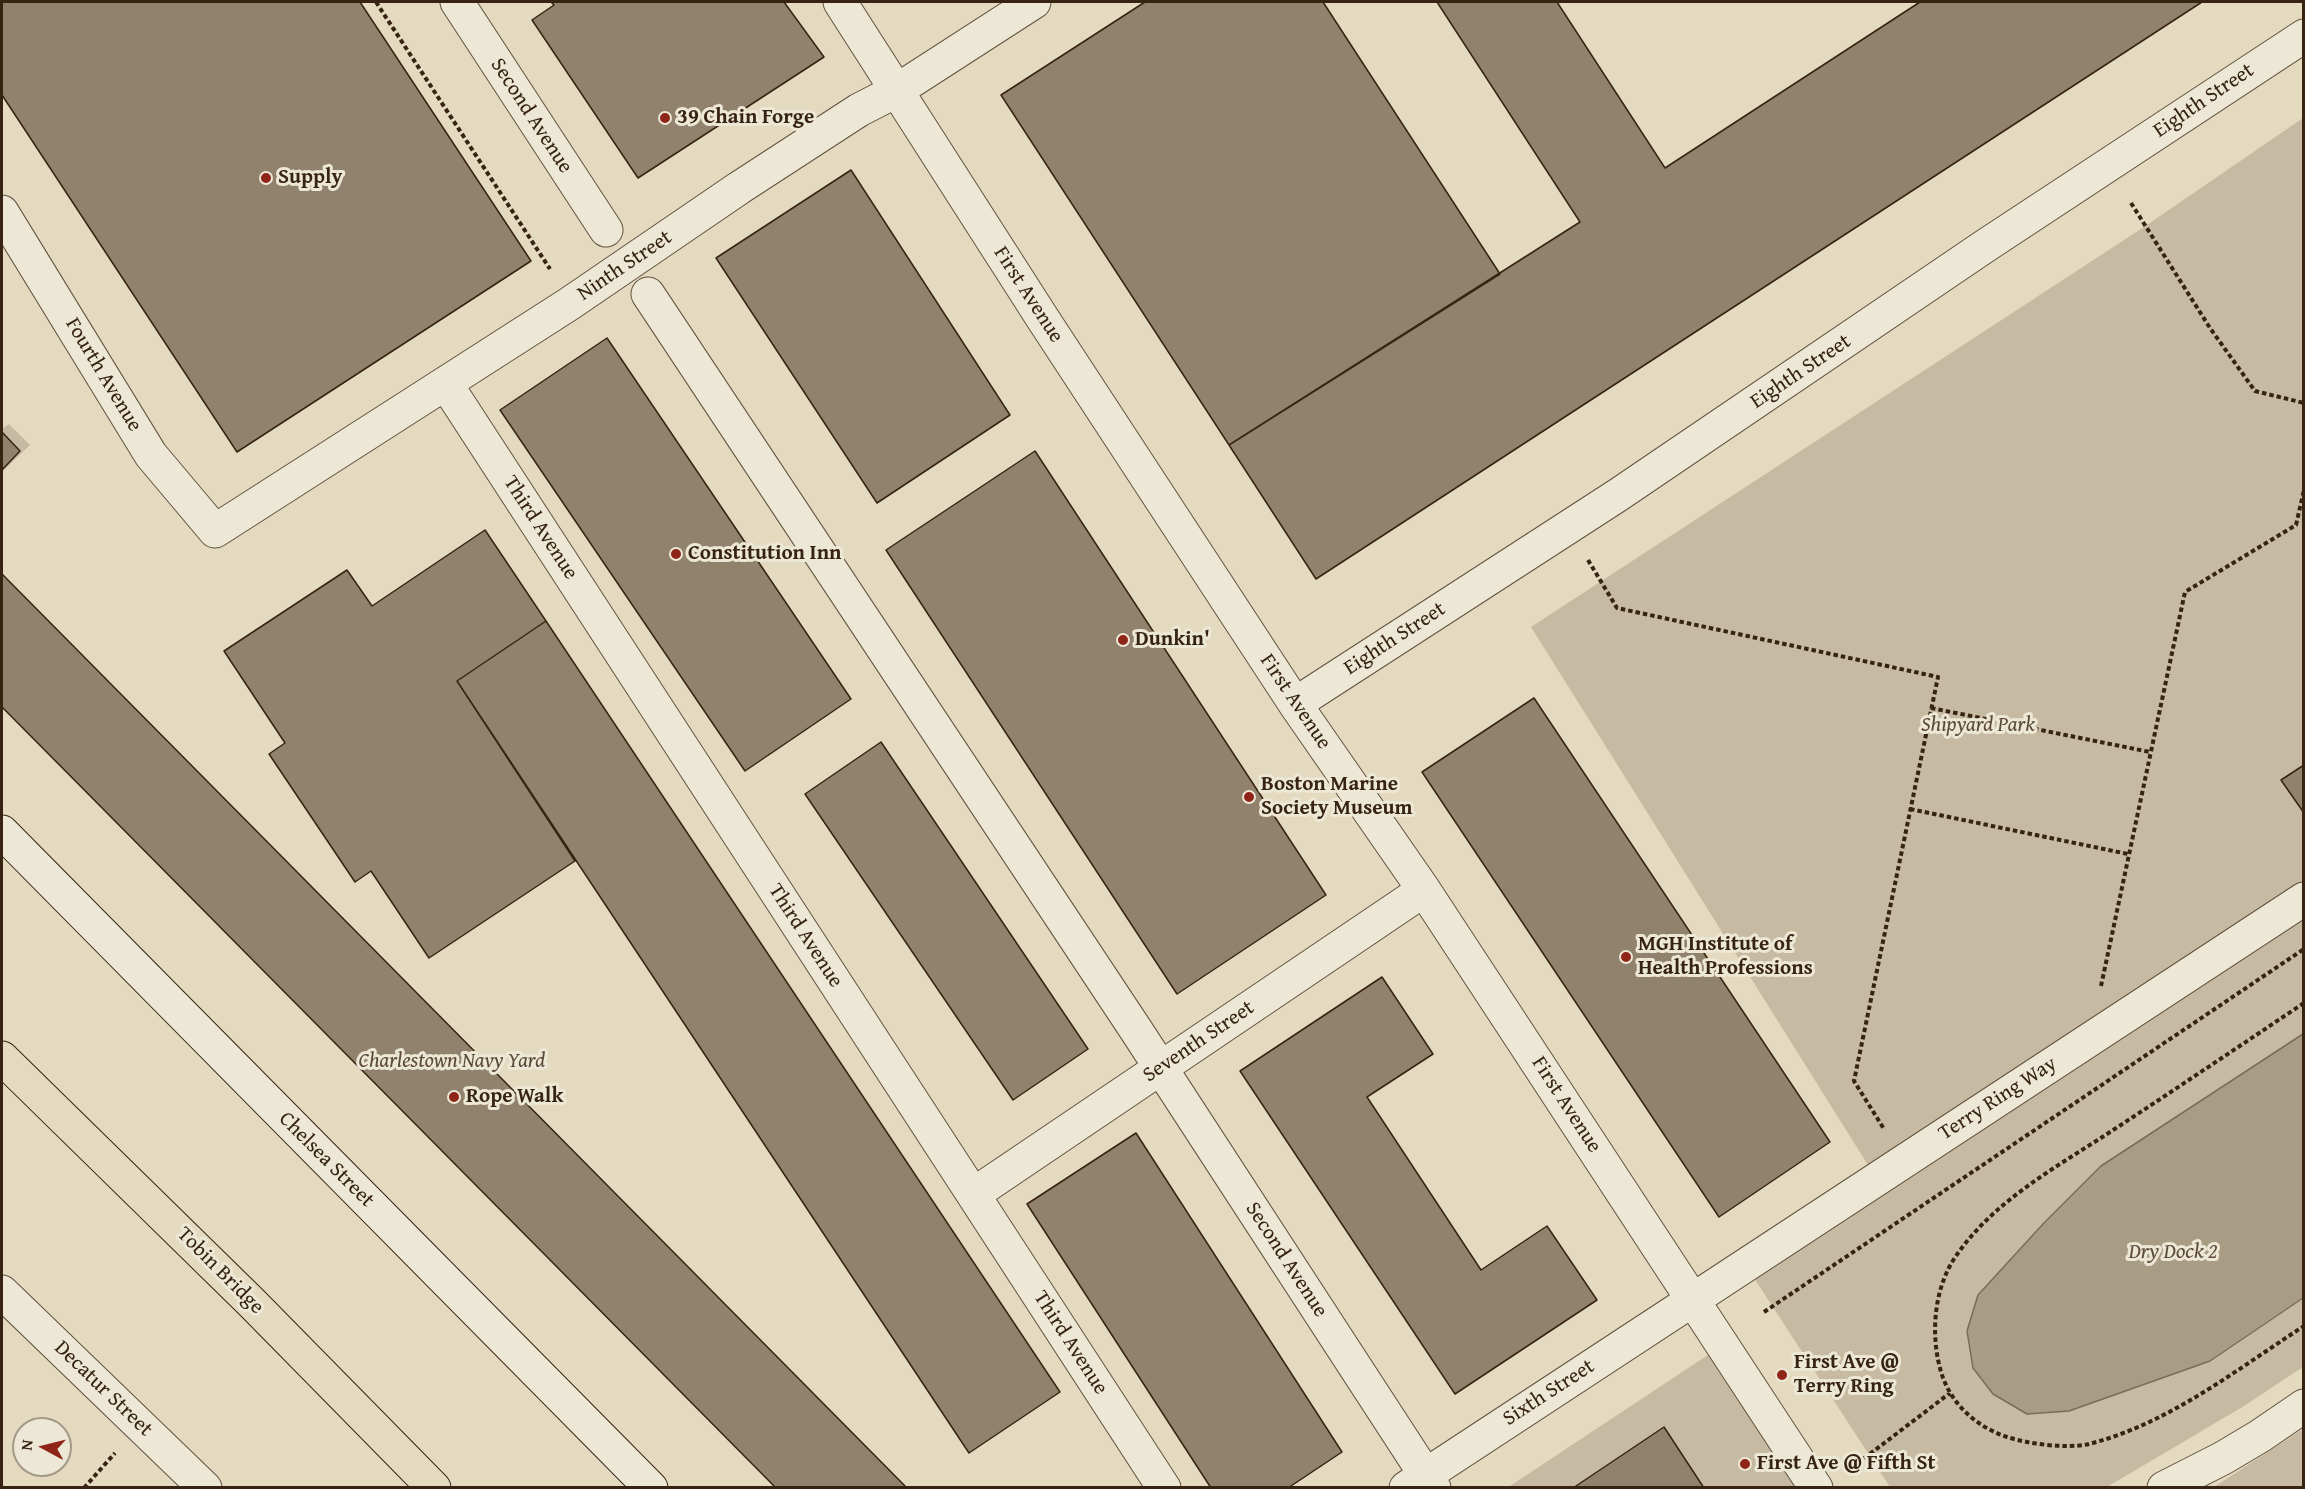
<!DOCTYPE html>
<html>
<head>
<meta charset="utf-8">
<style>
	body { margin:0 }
	#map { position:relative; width:2305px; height:1489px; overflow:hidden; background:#e4dac0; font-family:"Gentium Book Plus",serif }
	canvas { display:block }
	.frame { position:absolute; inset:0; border:3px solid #362312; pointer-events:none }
	.north { position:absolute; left:12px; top:1417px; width:60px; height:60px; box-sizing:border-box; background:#ede7d6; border:2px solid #a49988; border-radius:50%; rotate:277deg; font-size:16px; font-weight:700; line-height:24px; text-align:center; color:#362312 }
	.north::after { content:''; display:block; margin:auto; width:21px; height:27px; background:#8f2418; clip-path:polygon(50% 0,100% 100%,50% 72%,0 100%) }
</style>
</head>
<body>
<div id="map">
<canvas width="2305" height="1489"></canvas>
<div class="frame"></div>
<div class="north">N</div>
</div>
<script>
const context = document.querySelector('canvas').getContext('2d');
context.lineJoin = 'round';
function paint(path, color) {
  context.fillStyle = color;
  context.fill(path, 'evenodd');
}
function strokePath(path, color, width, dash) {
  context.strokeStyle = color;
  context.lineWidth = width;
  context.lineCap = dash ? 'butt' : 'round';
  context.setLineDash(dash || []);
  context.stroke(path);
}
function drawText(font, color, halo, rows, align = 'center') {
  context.font = font + ' "Gentium Book Plus",serif';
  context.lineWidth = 6;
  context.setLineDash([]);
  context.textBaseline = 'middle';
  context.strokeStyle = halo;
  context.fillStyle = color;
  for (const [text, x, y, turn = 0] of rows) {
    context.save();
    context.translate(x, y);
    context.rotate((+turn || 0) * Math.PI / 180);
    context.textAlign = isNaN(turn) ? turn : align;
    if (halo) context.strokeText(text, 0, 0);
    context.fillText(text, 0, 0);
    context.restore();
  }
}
paint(new Path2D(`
	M2303,118V1034L2101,1166L2171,1375L2210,1361L2303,1298V1367L2244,1406L2107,1487H1890L1752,1275L1883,1189L1531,627L2144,227Z
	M9,424L30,445L2,472V429Z
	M1723,1345L1815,1488H1507Z
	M2303,1429V1487H2214Z`), '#c6bba2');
const water = new Path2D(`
	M2303,1034V1298L2210,1361L2069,1411L2027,1414L1993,1394L1973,1368L1967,1331L1978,1295L2043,1224L2101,1166Z`);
paint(water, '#a99c85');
strokePath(water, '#7b6c57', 1.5);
const building = new Path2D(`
	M2,2H360L531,261L237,452L2,95Z
	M551,2H784L824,57L638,178L532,20L554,5Z
	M1145,2H1323L1500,274L1229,445L1001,95Z
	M1437,2H1557L1665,168L1920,2H2202L1316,579L1229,445L1580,222Z
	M851,170L1010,415L877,503L716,258Z
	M607,338L851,699L745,771L500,410Z
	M2,432L20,451L2,470Z
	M1035,451L1326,895L1177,994L886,550Z
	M485,530L546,621L457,681L575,861L429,958L371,871L355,882L269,754L285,743L224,651L347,570L372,606Z
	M2,574L907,1488H776L2,707Z
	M546,621L1060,1392L969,1453L457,681Z
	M1534,698L1830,1142L1719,1217L1422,772Z
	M881,742L1088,1049L1013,1100L805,794Z
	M2304,765V813L2281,780Z
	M1382,977L1433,1054L1367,1097L1481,1270L1547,1226L1597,1300L1455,1394L1240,1071Z
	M1136,1133L1342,1452L1288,1488H1211L1027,1204Z
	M1664,1427L1704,1488H1573Z`);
paint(building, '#90826c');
strokePath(building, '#362312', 1.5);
const street = new Path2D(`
	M457,2L606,230
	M840,2L1043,319L1295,704L1424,890L1816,1488
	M2,212L151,455L215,531L569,304L739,188L859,110L896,91L1034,2
	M648,294L1138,1033L1434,1488
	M446,384L1164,1488
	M1295,704L1618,495L1985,246L2304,36
	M974,1194L1424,890
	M2,1292L205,1488
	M1406,1488L2304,899
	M2164,1488L2223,1458L2260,1436L2304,1406`);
const secondary = new Path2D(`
	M2,832L651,1488`);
const highway = new Path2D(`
	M2,1058L252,1303L434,1488`);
strokePath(street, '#62513e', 35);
strokePath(secondary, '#362312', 35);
strokePath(highway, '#362312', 35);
strokePath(new Path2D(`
	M376,2L550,269
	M2131,203L2210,328L2255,391L2304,403
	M1588,560L1617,608L1938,677L1854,1081L1884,1129
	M1931,708L2150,752
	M1910,809L2128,854
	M2101,986L2185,592L2296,525L2304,490
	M2304,1003C2238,1047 2173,1091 2107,1134C2053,1169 1993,1202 1956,1256C1933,1289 1930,1338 1942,1375C1952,1405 1977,1427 2007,1437C2029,1444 2066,1449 2089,1444C2168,1424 2236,1370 2304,1326
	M1764,1312L2304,949
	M1858,1463L1950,1393
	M84,1488L115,1453`), '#362312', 4, [4.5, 3]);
strokePath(street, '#ede7d6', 33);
strokePath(secondary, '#ede7d6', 33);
strokePath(highway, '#e4dac0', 33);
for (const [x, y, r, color] of [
	[665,118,6,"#8f2418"],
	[266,178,6,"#8f2418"],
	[676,554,6,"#8f2418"],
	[1123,640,6,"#8f2418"],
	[1249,797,6,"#8f2418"],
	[1626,957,6,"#8f2418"],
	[454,1097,6,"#8f2418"],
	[1782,1375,6,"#8f2418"],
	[1745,1464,6,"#8f2418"]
]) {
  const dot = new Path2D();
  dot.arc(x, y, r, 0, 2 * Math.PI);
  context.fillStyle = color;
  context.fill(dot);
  strokePath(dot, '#ede7d6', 2);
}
drawText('21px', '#362312', '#ede7d6', [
	["Eighth Street",2204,101,-34],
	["Second Avenue",531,116,57],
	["Ninth Street",625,266,-34],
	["First Avenue",1028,295,57],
	["Eighth Street",1801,372,-34],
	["Fourth Avenue",103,375,59],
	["Third Avenue",540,528,57],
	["Eighth Street",1395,639,-33],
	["First Avenue",1295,702,56],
	["Third Avenue",805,936,57],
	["Seventh Street",1199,1042,-34],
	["Terry Ring Way",1998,1099,-33],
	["First Avenue",1566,1105,57],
	["Chelsea Street",326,1160,45],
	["Second Avenue",1286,1260,57],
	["Tobin Bridge",220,1271,45],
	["Third Avenue",1070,1343,57],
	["Decatur Street",103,1389,44],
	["Sixth Street",1549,1393,-33]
]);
drawText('bold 21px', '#362312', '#ede7d6', [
	["39 Chain Forge",677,118],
	["Supply",278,178],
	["Constitution Inn",688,554],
	["Dunkin'",1135,640],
	["Boston Marine",1261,785],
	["Society Museum",1261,809],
	["MGH Institute of",1638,945],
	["Health Professions",1638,969],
	["Rope Walk",466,1097],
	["First Ave @",1794,1363],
	["Terry Ring",1794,1387],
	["First Ave @ Fifth St",1757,1464]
], 'left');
drawText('italic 21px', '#5a4936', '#ede7d6', [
	["Shipyard Park",1978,726],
	["Charlestown Navy Yard",452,1062]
]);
drawText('italic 22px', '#5e4d3a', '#ede7d6', [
	["Dry Dock 2",2173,1252]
]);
</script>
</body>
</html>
